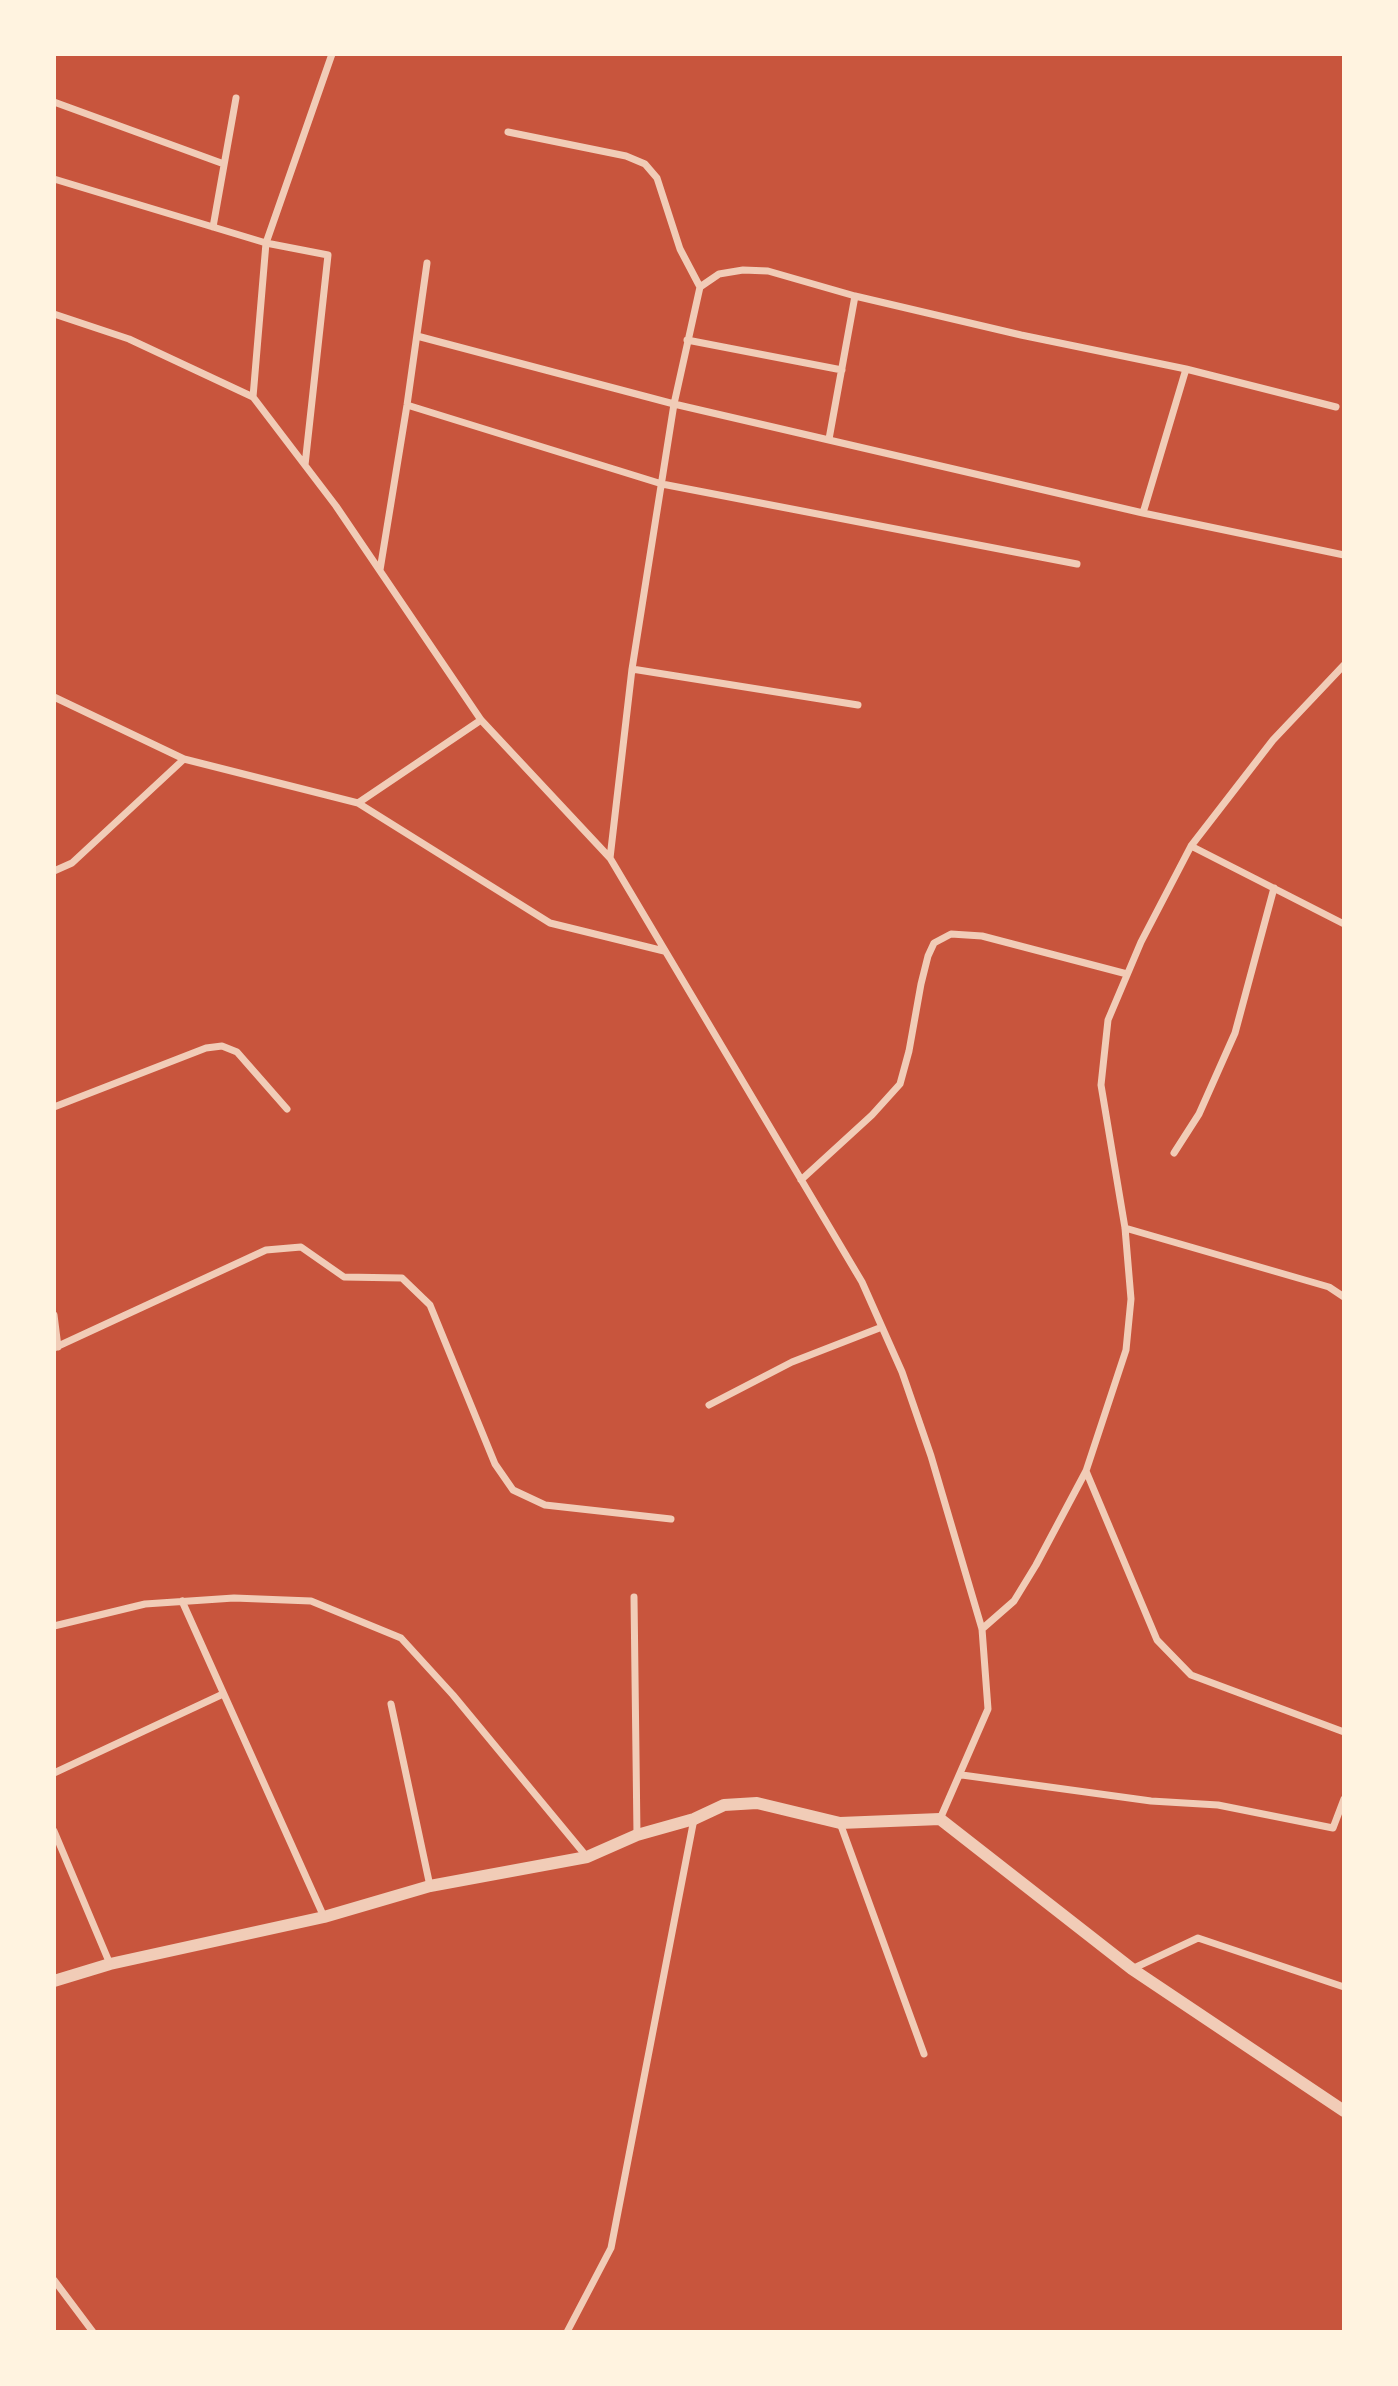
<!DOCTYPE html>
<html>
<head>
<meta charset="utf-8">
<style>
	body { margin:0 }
	#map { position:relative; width:1398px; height:2386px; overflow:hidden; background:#c8553d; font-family:"Fira Sans Condensed",sans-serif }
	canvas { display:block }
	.frame { position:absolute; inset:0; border:56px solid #fff3e0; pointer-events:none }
</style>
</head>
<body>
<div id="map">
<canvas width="1398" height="2386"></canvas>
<div class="frame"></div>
</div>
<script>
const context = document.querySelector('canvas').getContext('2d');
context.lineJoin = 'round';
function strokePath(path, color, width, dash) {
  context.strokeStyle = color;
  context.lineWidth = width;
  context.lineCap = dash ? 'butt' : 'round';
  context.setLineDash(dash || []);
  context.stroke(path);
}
strokePath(new Path2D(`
	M54,102L224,164
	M508,132L626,156L645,164L657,178L680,249L700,287
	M54,179L266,243L332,54
	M213,227L236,98
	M54,314L129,339L253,397L336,506L481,720L610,858L862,1282L902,1372L931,1456L982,1629L988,1709L940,1819
	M417,336L674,404L1143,513L1344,555
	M687,340L842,370
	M253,397L266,243L328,255L305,465
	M407,405L662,484L1077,564
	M829,439L855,296
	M1143,513L1186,369
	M380,570L407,405L427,263
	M1344,665L1273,740L1191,846L1141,942L1108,1020L1101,1085L1125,1228L1131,1299L1126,1350L1086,1471L1157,1640L1191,1675L1344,1732
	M632,669L858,705
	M54,697L184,759
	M358,803L481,720
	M1191,846L1344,924
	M610,858L632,669L674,404L700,287L719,274L743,270L768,271L855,296L1021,335L1186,369L1336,407
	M54,871L72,863L184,759L358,803L550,923L664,951
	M54,1107L206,1048L222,1046L237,1052L287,1109
	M1174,1153L1199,1114L1235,1033L1274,888
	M801,1180L872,1115L900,1084L909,1051L921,984L928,956L934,943L951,934L982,936L1127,974
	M1125,1228L1329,1287L1344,1297
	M54,1315L58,1347
	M54,1348L266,1250L301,1247L344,1277L402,1278L430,1305L495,1464L513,1490L545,1505L671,1519
	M709,1405L792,1362L882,1327
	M634,1597L637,1835
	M182,1601L324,1917
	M54,1626L145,1604L234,1598L311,1601L401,1638L453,1695L587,1857
	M982,1629L1014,1601L1036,1565L1086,1471
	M391,1704L430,1886
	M54,1773L223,1694
	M962,1775L1151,1801L1218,1805L1333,1828L1344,1799
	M840,1823L924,2054
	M54,1831L110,1964
	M1132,1969L1198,1938L1344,1987
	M54,2280L93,2332
	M567,2332L611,2248L694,1819`), '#f1ccb7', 7);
strokePath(new Path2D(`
	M54,1981L110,1964L324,1917L430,1886L587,1857L637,1835L694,1819L724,1805L757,1803L840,1823L940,1819L1132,1969L1344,2111`), '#f1ccb7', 12);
</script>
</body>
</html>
